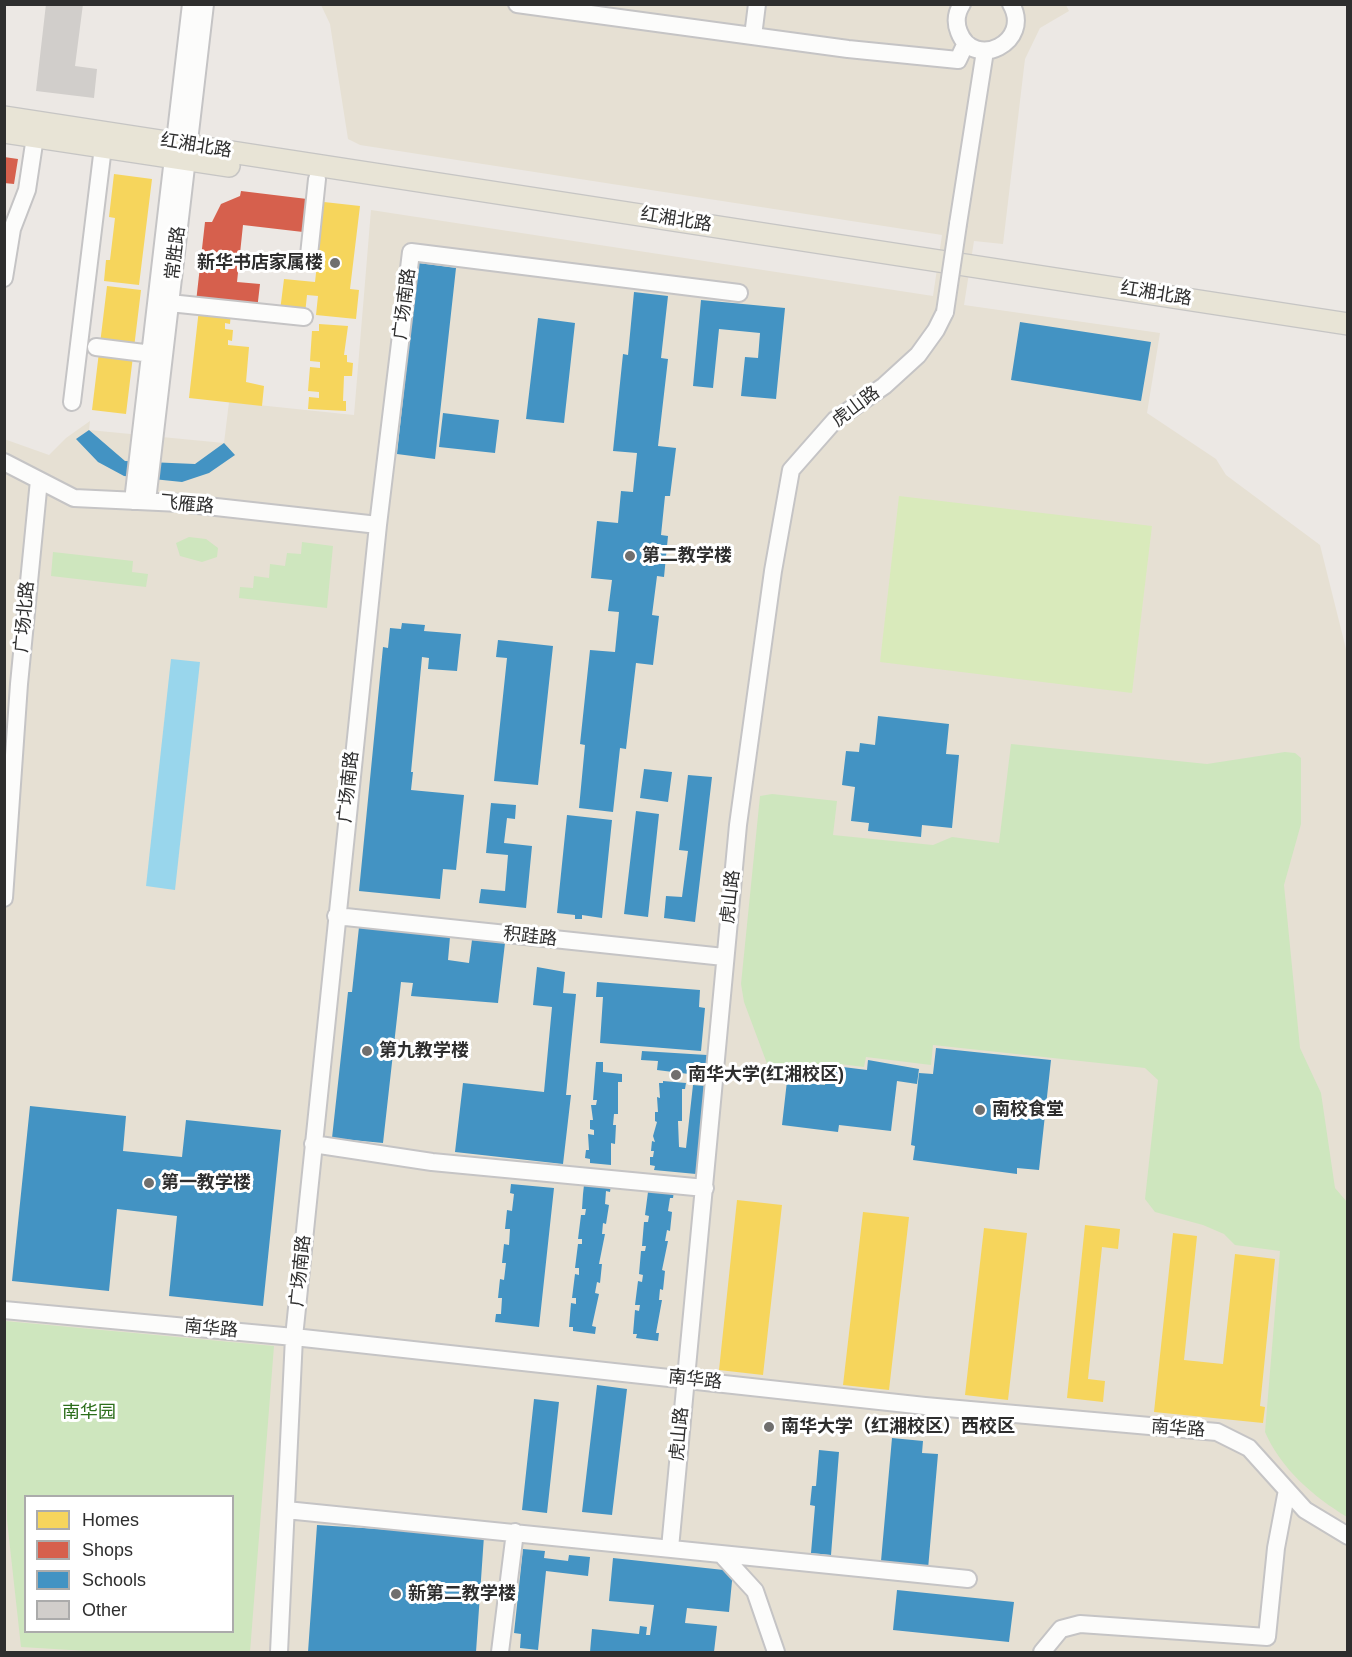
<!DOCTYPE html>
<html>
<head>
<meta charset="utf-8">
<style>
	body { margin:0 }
	#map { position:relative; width:1352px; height:1657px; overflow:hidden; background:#ece8e4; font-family:Helvetica,sans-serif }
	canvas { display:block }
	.frame { position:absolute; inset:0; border:6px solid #2e2e2e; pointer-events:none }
	.legend { position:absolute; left:24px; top:1495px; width:210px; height:138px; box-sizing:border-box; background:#fff; border:2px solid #ababab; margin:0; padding:8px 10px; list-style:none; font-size:18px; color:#2e2e2e }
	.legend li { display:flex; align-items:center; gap:12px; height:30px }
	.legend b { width:30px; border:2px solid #ababab }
</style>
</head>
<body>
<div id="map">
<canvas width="1352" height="1657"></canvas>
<div class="frame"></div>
<ul class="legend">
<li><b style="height:16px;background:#f6d55c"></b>Homes</li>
<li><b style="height:16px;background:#d6604d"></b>Shops</li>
<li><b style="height:16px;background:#4393c3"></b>Schools</li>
<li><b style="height:16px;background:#d1cecb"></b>Other</li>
</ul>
</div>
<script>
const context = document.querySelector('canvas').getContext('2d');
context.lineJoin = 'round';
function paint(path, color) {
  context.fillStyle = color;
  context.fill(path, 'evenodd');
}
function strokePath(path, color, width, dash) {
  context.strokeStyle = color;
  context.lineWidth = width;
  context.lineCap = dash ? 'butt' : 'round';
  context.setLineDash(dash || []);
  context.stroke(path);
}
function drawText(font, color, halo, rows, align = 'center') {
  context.font = font + ' Helvetica,"Noto Sans SC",sans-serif';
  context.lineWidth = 6;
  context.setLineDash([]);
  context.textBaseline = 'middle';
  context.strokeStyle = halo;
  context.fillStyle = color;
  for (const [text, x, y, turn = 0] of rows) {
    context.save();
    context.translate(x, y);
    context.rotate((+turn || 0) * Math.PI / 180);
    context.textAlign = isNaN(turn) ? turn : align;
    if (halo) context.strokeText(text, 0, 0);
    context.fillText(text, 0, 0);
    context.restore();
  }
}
paint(new Path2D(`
	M321,5H1066L1069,11L1040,28L1025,59L1003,244L974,241L964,305L1160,333L1147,413L1216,459L1226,475L1320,545L1347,653V1652H5L4,439L49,455L66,438L90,421L89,430L224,443L229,402L354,415L371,210L933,296L942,235L360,145L348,139L330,24ZM26,1496H232V1632H26Z`), '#e6e0d3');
paint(new Path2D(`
	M189,537L206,539L218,548L217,557L202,562L180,556L176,543Z
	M302,542L333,546L327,608L239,598L240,587L253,588L254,576L269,578L270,564L285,566L287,553L301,554Z
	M53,552L133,561L132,572L148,574L146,587L51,576Z
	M1011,744L1207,764L1285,752L1295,753L1301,758V824L1284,885L1300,1048L1321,1093L1335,1188L1347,1202V1517C1314,1497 1281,1469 1265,1432L1280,1251L1235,1245L1224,1234L1203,1225L1155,1212L1145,1199L1158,1080L1145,1068L933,1045L931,1065L866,1057L864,1067L823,1062L821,1082L772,1077L744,1002L741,984L760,796L772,794L837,801L833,835L933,845L952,837L999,843Z
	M5,1321L274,1346L250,1652H104L21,1647L7,1520ZM26,1496H232V1632H26Z`), '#cee6be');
paint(new Path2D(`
	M899,496L1152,526L1132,693L880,662Z`), '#d9eabb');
paint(new Path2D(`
	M171,659L200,662L175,890L146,886Z`), '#99d6ec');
paint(new Path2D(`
	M114,174L152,179L139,285L104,281L106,260H110L115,218L109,217Z
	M324,202L360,206L350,289L359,290L356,319L316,315L318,296L307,295L305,314L280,311L284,279L315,282L319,247H316L320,208H323Z
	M107,286L141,290L126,414L92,410Z
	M199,309L231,312L230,324L225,323V329L233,330L232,341L228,340V345L249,347L246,382L264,386L262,406L189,398Z
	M319,324L348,326L344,355H347V362L353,363L352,376H344L343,401H346V411L308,409L309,397L319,398V392L308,391L310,367L320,368V362L310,361L312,331H319Z
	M737,1200L782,1205L763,1375L719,1370Z
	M863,1212L909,1217L889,1390L843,1385Z
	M1085,1225L1120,1229L1118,1249L1102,1247L1088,1379L1105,1381L1103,1402L1067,1398Z
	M984,1228L1027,1233L1008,1400L965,1395Z
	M1173,1233L1197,1236L1184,1360L1223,1364L1235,1254L1275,1259L1260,1406L1265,1407L1263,1423L1154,1412Z`), '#f6d55c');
paint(new Path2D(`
	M4,157L18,159L14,184L4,183Z
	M241,191L307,199L303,232L243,225L237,282L260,284L257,310L196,302L205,222H212L221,204L240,196Z`), '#d6604d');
paint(new Path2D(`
	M418,263L456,268L435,459L397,454Z
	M634,292L668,296L661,358L668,359L658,446L676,448L670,496H665L661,535L668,536L664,577L657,576L652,615L659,616L653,665L636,663L626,749L620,748L613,812L579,808L585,745L580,744L590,650L615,652L619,612L608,611L612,580L591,578L597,521L618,523L621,491L633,492L637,453L613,451L623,354L628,355Z
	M701,300L785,308L776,399L741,396L745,357L758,358L760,333L719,329L713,388L693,386Z
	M538,318L575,323L564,423L526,419Z
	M1020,322L1151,342L1141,401L1011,380Z
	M443,413L499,420L495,453L439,447Z
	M89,430L125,461L195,464L224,443L235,455L209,473L182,482L124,476L98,462L76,439Z
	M402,623L425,625L424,631L461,634L457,671L428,669L429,658L422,657L411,772H413L411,790L464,795L456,870L443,869L440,899L359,891L383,647L388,648L390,628L401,629Z
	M498,640L553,646L538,785L494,781L507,658L496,657Z
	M878,716L949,724L946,754L959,755L952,828L922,825L921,837L868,831L869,823L851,821L855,787L842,785L846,751L859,752L860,743L875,745Z
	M644,769L672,772L668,802L640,798Z
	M688,775L712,777L695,922L664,918L666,896L682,897L688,851L679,850Z
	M491,803L516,805L515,819L507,818L504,843L532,846L526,908L479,903L481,889L505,891L508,855L486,853Z
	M636,811L659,814L648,917L624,914Z
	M567,815L612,820L602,918L582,915V919H575V915L557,913Z
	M359,927L450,937L448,960L469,963L472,940L505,943L498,1003L411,996L413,983L401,982L383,1143L332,1138L348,992H352Z
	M537,967L565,972L563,993L576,994L566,1095H571L563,1164L455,1152L463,1083L544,1092L552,1007L533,1005Z
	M597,982L700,990L699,1007L705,1008L701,1051L600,1043L603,997H596Z
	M936,1048L1051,1060L1039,1170L1017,1168V1174L913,1160L915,1146L911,1145L919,1073L933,1074Z
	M642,1051L707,1055L705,1076L657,1070L658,1061L641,1060Z
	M868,1060L919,1069L917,1084L897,1081L891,1131L839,1125L838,1132L782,1125L787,1081L825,1085L827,1065L867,1070Z
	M596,1062H603V1072L622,1074V1082H618V1114H614L613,1125H616L615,1144L611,1143V1165L590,1163V1159L585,1158L586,1150H589L588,1134L594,1135V1130L590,1129V1120H593L591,1105H596L597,1100H593Z
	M663,1081L686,1083L685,1089H682V1121H678L679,1147L686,1148L693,1085L705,1086L696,1174L654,1170L655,1166L650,1165V1157H653L654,1151H651L652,1141L655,1142L653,1136L657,1122L655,1121V1112H658L657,1097L660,1098L659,1083H663Z
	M30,1106L126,1116L123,1151L182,1157L186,1120L281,1130L263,1306L169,1296L177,1216L117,1209L109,1291L12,1281Z
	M588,1182L611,1185L610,1192L606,1191L605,1204L609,1205L606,1224L603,1223L602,1234H605L599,1264H602L600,1283L597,1282L595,1293L599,1294L592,1326L596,1327L595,1334L573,1331V1327H569L571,1303L576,1304V1298H572L575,1274L579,1275V1268H575L578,1244H582V1239H578L581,1215H585L586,1209H582L583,1194L584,1185H588Z
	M511,1184L554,1188L539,1327L495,1322L496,1314H501L502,1298H498L500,1279L504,1280L506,1263H502L504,1244L509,1245L510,1229H505L507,1210L512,1211L514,1194L510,1193Z
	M652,1189L674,1191L673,1198H670L668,1211L672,1212L670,1231L667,1230L665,1241H668L662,1270L665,1271L663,1290L660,1289L659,1300H662L656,1333H659L658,1341L636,1338L637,1334H633L635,1310L639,1311L640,1305H635L638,1281L642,1282L643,1275L639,1274L641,1251H645L646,1246H642L644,1222H648L649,1216L645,1215L648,1192H651Z
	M597,1385L627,1389L612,1515L582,1512Z
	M534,1399L559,1402L547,1513L522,1510Z
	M892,1438L923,1441L922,1453L938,1454L928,1569L893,1566V1562L881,1561Z
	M819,1450L839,1452L831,1555L811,1553L815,1506L810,1505L812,1486H816Z
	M317,1525L484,1536L476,1652H308Z
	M523,1549L545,1551L544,1558L568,1561L569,1555L590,1557L588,1576L546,1571L538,1650L520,1648L521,1634L514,1633Z
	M613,1558L733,1571L729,1612L687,1608L685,1623L717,1626L714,1652H590L592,1629L639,1634L640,1626L647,1627L646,1635H650L654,1605L609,1601Z
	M897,1590L1014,1602L1009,1642L893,1630Z`), '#4393c3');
paint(new Path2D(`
	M46,4H83L75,66L97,69L94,98L36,91Z`), '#d1cecb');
const minor = new Path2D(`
	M517,4L848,49L958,60L966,43
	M962,4C956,13 955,22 959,32C974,71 1033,42 1011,4
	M753,36L757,4
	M958,224L985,51
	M309,255L317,179
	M4,278L12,229L27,190L35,137
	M160,302L304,317
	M96,347L160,355
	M72,402L103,147
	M4,462L74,498L180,503L378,525
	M133,501L191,4
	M147,501L205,4
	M4,898L19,684L39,480
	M336,916L724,957
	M313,1144L432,1162L705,1188
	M4,1310L294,1337L925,1406L1217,1432L1249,1448L1305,1510L1348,1536
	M286,1510L968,1579
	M670,1548L738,825L773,571L791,470L835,420L884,386L918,355L936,330L945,312
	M722,1555L755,1591L776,1652
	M279,1652L294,1337L378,525L411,252L739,293
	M500,1652L515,1532
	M1042,1652L1061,1629L1080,1624L1267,1637L1276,1548L1287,1490`);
const major = new Path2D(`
	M4,117L1348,324
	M4,132L229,166`);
strokePath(minor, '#c5c4c5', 20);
strokePath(major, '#c6c5c4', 24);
strokePath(minor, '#fcfcfb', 16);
strokePath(major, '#e8e4d6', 21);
const minorBridge = new Path2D(`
	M945,312L958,224`);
strokePath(minorBridge, '#c5c4c5', 20, []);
strokePath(minorBridge, '#fcfcfb', 16);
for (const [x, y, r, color] of [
	[335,263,6,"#706f6e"],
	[630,556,6,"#706f6e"],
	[367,1051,6,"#706f6e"],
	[676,1075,6,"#706f6e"],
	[980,1110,6,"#706f6e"],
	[149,1183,6,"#706f6e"],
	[769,1427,6,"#706f6e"],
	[396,1594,6,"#706f6e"]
]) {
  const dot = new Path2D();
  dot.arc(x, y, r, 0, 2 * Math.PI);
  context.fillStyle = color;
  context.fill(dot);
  strokePath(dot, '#fff', 2);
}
drawText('18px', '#2e2e2e', '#fff', [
	["红湘北路",196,146,9],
	["红湘北路",676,220,9],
	["常胜路",176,253,-83],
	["红湘北路",1156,294,9],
	["广场南路",405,304,-83],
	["虎山路",856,407,-37],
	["飞雁路",187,505,5],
	["广场北路",25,617,-85],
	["广场南路",349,787,-84],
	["虎山路",731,897,-84],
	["积跬路",530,937,6],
	["广场南路",301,1271,-84],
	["南华路",211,1329,5],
	["南华路",695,1380,6],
	["南华路",1178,1429,4],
	["虎山路",680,1434,-85]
]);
drawText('bold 18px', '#2e2e2e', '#fff', [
	["新华书店家属楼",323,263,"right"],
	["第二教学楼",642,556],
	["第九教学楼",379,1051],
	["南华大学(红湘校区)",688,1075],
	["南校食堂",992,1110],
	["第一教学楼",161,1183],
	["南华大学（红湘校区）西校区",781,1427],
	["新第二教学楼",408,1594]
], 'left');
drawText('18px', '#2c6e1b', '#fff', [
	["南华园",89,1413]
]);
</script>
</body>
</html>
